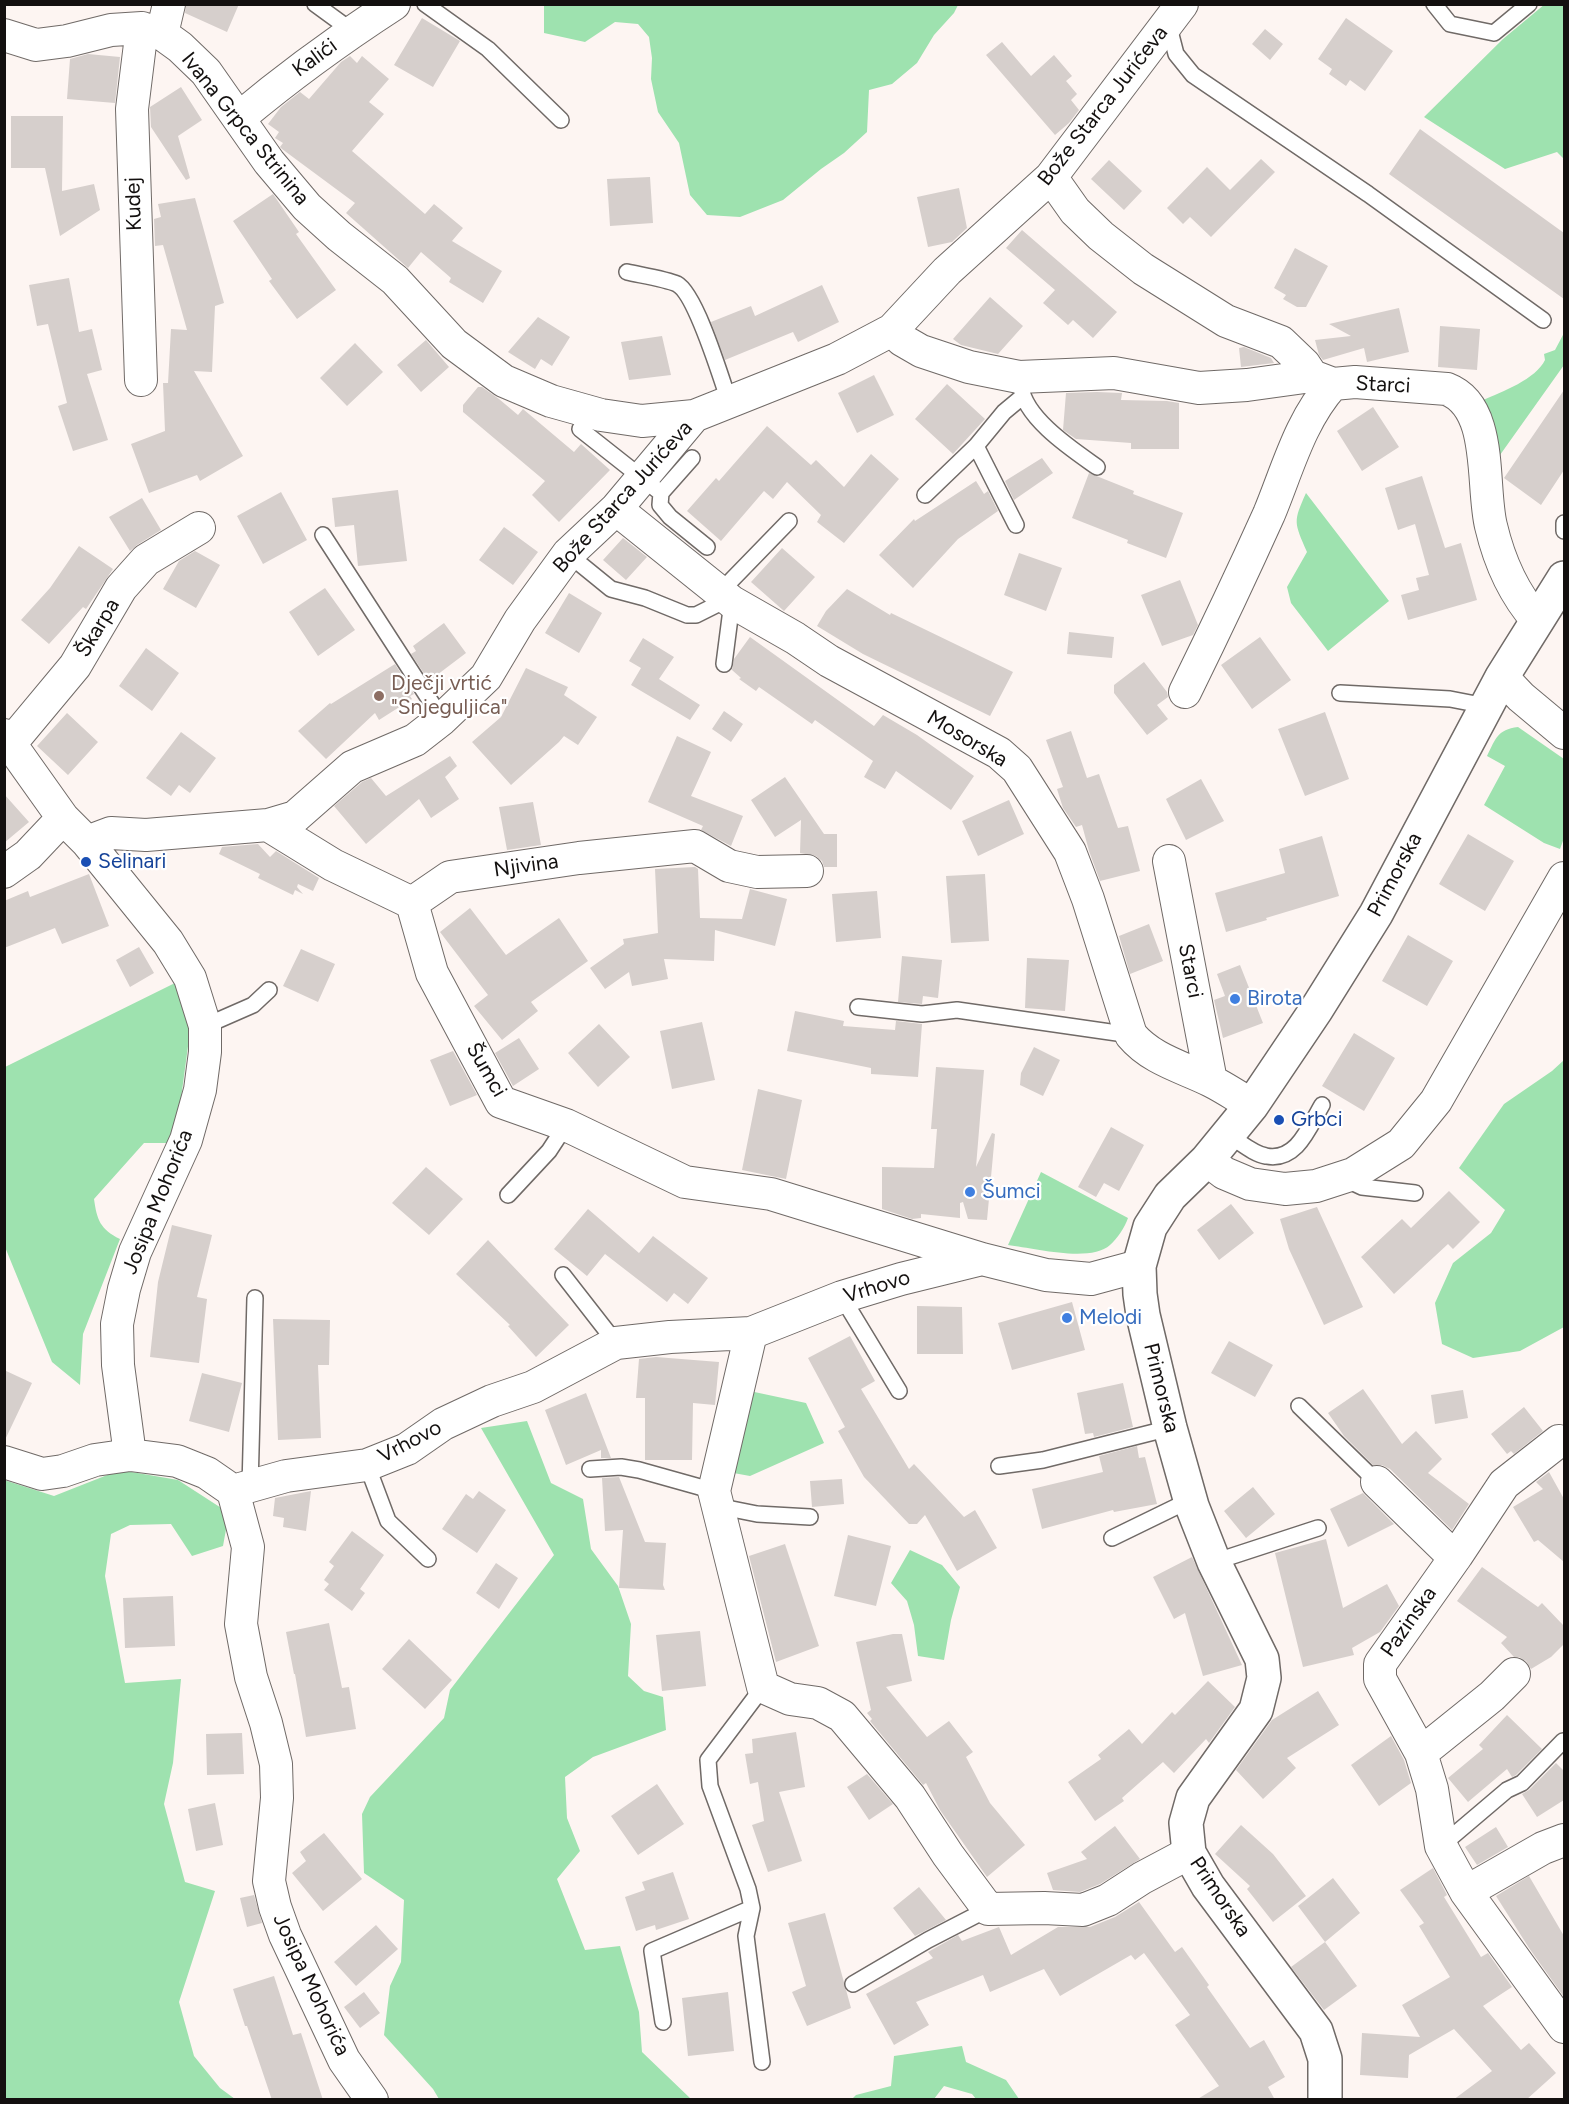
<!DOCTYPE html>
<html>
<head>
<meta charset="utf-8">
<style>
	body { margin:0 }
	#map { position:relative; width:1569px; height:2104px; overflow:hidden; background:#fdf5f2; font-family:Figtree,sans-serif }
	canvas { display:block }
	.frame { position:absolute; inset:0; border:6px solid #13100f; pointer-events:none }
</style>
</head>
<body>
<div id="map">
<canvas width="1569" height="2104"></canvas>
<div class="frame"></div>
</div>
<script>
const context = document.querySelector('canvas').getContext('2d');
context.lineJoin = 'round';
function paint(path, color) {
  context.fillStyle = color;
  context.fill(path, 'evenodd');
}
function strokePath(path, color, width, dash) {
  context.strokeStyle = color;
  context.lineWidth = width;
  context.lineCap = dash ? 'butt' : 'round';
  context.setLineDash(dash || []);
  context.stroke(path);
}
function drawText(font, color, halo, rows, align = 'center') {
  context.font = font + ' Figtree,sans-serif';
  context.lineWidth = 4.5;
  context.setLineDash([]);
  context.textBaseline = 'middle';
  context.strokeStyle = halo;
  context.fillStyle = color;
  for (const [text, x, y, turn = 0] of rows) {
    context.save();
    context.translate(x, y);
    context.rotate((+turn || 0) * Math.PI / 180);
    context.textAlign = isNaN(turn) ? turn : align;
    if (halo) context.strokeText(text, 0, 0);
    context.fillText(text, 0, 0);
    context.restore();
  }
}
paint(new Path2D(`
	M1545,4L1564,5V159L1557,152L1505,169L1424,117L1503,39Z
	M544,5V4L958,5L954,13L934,35L917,63L892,84L869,90L867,132L844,153L821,169L783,200L740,217L707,215L690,195L679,143L658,112L651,79L652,58L649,37L638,24L615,22L585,42L544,33Z
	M1564,333V365L1495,462L1493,437L1483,400C1502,392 1536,379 1545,360L1544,354L1555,350Z
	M1306,493L1389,601L1328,651L1291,603L1287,587L1307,552C1294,522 1293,522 1306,493Z
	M1518,727L1564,759V838L1560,849L1544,843L1484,805L1505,766L1487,756C1496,738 1497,730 1518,727Z
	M177,982L191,1024L175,1143H144L94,1199C97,1220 100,1229 120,1239L83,1334L80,1385L52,1362L5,1247V1067Z
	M1564,1060V1327L1520,1351L1473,1358L1442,1344L1435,1303L1453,1263L1491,1233L1505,1210L1459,1168L1504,1104L1552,1071Z
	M1041,1172L1128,1218C1125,1227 1117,1239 1110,1245C1091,1263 1033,1248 1008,1245Z
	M745,1390L806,1403L824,1443L750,1476L728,1472Z
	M527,1421L551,1483L583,1499L591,1549L618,1586L631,1624L628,1676L644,1691L663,1697L666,1730L593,1757L565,1777L567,1818L580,1851L557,1879L585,1950L620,1946L639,2012L642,2052L691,2099H439L433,2089L384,2035L390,1986L401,1962L404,1900L364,1873L362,1814L370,1797L444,1718L450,1690L554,1555L481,1428Z
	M120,1470L178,1480L229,1513L223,1546L192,1556L171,1524L130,1525L111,1534L105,1576L125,1683L181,1679L173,1763L164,1804L185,1882L215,1891L179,2002L194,2056L220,2088L235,2099H5L4,1480L54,1496Z
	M910,1550L942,1565L960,1587L951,1620L944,1660L918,1656L914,1625L907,1601L891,1583Z
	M962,2046L966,2062L1006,2080L1019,2099H976L972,2094L944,2086L934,2099H852L856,2095L891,2086L894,2056Z`), '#9ee2af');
paint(new Path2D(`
	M186,4H239L227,32L185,13Z
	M422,18L460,41L433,87L394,65Z
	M1346,18L1393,51L1365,91L1350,80L1346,86L1329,74L1332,69L1318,59Z
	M1265,29L1283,44L1270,60L1252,44Z
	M1002,42L1031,76L1054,55L1072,76L1066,81L1077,94L1071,100L1079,110L1069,123L1055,135L986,55Z
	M88,54L120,57L115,103L67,99L70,59Z
	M350,56L357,63L362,56L389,79L369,102L384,114L352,151L425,214L434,204L463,228L452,241L502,271L483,303L449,282L451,278L421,252L408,268L346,213L355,203L282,149L280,147L283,143L275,138L279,132L268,124L281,107L300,92L309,99L341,62Z
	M181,87L202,120L178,136L190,178L186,180L151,127L150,107Z
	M11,116H63L62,191L94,184L100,210L60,236L45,168H11Z
	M1420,129L1564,233V299L1389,174Z
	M1261,159L1275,172L1211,237L1190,217L1183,224L1167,208L1207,167L1230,190Z
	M1109,160L1142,191L1124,210L1091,179Z
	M650,177L653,223L610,226L607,179Z
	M959,188L967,228L952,242L928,247L917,197Z
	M273,194L299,232L296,234L336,290L297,319L269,281L272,279L233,221Z
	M195,198L224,303L215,306L212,372L194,371L243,456L200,481L197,475L149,493L131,444L165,431L163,383H168L171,329L187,330L163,245L155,246L154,219L161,217L158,204Z
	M1022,230L1117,312L1093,338L1073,320L1068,325L1043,303L1055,290L1006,248Z
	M1295,248L1328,266L1306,307H1297L1283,299L1286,295L1274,288Z
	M69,278L79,332L92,329L102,370L87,374L108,440L73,451L58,406L67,403L48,324L37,326L29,285Z
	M822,285L839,322L798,342L793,332L725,360L711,322L751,306L755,316Z
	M990,297L1023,326L998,354L961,345L953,339Z
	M1399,308L1409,352L1367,362L1364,348L1323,360L1319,355L1315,340L1351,336L1329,324Z
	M538,317L570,337L552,366L541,359L535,369L508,352Z
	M1440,326L1480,329L1477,370L1438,367Z
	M662,336L671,375L629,380L621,342Z
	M426,340L449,367L421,392L397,365Z
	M355,343L383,372L347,406L320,378Z
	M1244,347L1271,358L1274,363L1241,367L1239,348Z
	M874,375L894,415L857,433L838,393Z
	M947,384L985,419L953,454L915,419Z
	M478,387H482L499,399L518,415L523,409L574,452L581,444L610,470L559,522L532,495L545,481L463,412V405Z
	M1564,390V470L1541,505L1504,478Z
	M1097,392L1122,393L1121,400L1167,401L1179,403V449H1131V443L1076,439L1063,430L1066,393Z
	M1373,407L1399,447L1362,471L1337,431Z
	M767,426L811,465L816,460L844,487L871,454L899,479L844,543L817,522L821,515L787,482L773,499L764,491L721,541L687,511L716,478L719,481Z
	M1042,458L1053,473L1014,500L1005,481Z
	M1089,473L1134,491L1133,494L1183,513L1166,558L1127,543L1128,540L1072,518Z
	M1422,476L1445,548L1461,543L1477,600L1408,620L1401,595L1419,590L1416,578L1429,575L1415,524L1398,530L1385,488Z
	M976,481L984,494L988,491L998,511L958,539L913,588L879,555L914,519L915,521Z
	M398,490L407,561L358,566L354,525L335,527L332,498Z
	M281,492L307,540L263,564L237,516Z
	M142,498L161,530L137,545L130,551L109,517Z
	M504,527L538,552L513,585L479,560Z
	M623,538L647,557L626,580L603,560Z
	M79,546L113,569L86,609L83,607L49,644L21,620L50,588Z
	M782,548L815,577L784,611L751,582Z
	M195,551L220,565L196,608L163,589L179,561Z
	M1019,553L1062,568L1046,611L1004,595Z
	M1180,580L1198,625L1193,635L1162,646L1141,595Z
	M325,588L355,630L318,656L289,612Z
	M847,589L890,615L891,613L1013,672L990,716L863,654L817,626L826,611Z
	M569,593L602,613L579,653L545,633Z
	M444,623L466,653L429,681L411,654L416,651L413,646Z
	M1069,632L1114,637L1112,658L1067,654Z
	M750,637L874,726L883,715L917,735L974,776L951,810L896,771L885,789L864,777L873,761L815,720L812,724L759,687L756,691L739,679L741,678L732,670L734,659Z
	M1260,637L1291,680L1252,709L1221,665Z
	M643,638L674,657L659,679L700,705L690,720L631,685L641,668L629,661Z
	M146,648L179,673L152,711L119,686Z
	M1144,662L1167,692L1168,697L1157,705L1168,719L1147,735L1114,693V685Z
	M395,664L414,694L410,696L412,699L379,720L375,713L326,759L298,731L330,703L331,704Z
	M526,668L568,687L564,695L597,717L578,745L564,736L559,742L511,785L472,742L501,717Z
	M724,711L743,724L731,742L712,729Z
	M1325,712L1349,779L1305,796L1278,729Z
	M67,713L98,742L68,775L37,746Z
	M1071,731L1087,778L1099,774L1118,828L1128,826L1140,871L1100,881L1089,851L1082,825L1076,827L1063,808L1057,789L1063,787L1046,740Z
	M181,732L216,758L190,793L179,785L171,796L146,778Z
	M677,736L711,752L691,796L743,816L731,846L701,830L703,826L648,802Z
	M450,756L457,766L445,777L459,799L431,818L419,799L366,844L334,806L362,782L371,778L386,796Z
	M785,777L824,834H837V867H824L822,861L816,856L800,853L801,820L775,837L751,800Z
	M1201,779L1224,821L1186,840L1166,799Z
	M4,794L29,822L4,843Z
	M1009,800L1024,834L978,856L962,821Z
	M533,802L541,845L507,850L499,807Z
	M1468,834L1514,861L1485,911L1439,884Z
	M1322,836L1339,896L1266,918L1267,920L1226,932L1215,893L1285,873L1279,849Z
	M258,844L270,857L276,851L319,878L313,891L298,884L297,887L303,894L295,890L293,895L258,878L260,874L219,854L222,847Z
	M695,867L698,869L700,918L742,919L750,889L787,899L775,946L715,930L714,961L664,959L668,979L632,986L629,972L605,989L590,968L624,944L623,939L658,933L655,869Z
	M89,874L109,926L62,944L55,928L4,948V901L28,891L30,897Z
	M985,874L989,941L951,943L946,876Z
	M877,891L881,938L836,942L832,894Z
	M470,908L506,955L559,918L588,961L531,1002L538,1011L502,1040L474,1006L488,995L440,932Z
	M1149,924L1163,961L1130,974L1119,936Z
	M1408,935L1453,961L1427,1006L1382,981Z
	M139,947L154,973L130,987L116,960Z
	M301,949L335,964L318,1002L283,986Z
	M902,956L942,960L938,998L923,996L922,1004L898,1002Z
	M1027,958L1069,960L1065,1011L1025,1008Z
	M1240,965L1263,1023L1223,1038L1214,1000L1225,996L1217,974Z
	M795,1011L844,1021L843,1026L895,1030L896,1021L922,1024L918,1077L871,1074V1068L787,1051Z
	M702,1022L715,1080L672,1089L660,1031Z
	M599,1024L630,1057L598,1087L568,1053Z
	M1354,1033L1395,1058L1364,1111L1322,1086Z
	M519,1038L539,1069L513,1086L495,1053Z
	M1034,1047L1060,1060L1043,1096L1020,1085L1021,1073Z
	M453,1051L477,1095L450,1106L430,1060Z
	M936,1067L984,1070L976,1167L992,1133L995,1134L987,1220L968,1219L963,1202L960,1203V1218L921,1214V1218L912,1219L882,1209V1167L934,1168L937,1129H931Z
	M758,1089L802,1100L786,1179L742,1170Z
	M1111,1127L1144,1145L1119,1191L1104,1183L1096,1197L1078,1187Z
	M426,1167L463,1199L429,1235L392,1203Z
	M1449,1191L1480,1222L1453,1249L1448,1244L1394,1294L1361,1257L1402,1219L1411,1228Z
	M1231,1204L1254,1233L1219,1260L1197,1230Z
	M1317,1207L1363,1307L1324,1325L1289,1249L1280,1219Z
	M588,1209L639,1253L653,1236L708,1278L688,1304L674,1293L667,1302L605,1254L587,1276L554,1249Z
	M172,1225L212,1235L197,1297L207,1299L199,1363L150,1357L158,1282Z
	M488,1240L569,1325L536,1357L508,1326L510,1325L456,1274Z
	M1072,1302L1085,1350L1012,1370L998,1323Z
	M917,1306L962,1307L963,1354H917Z
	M273,1319L330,1320L329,1365H318L321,1438L278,1440Z
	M850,1336L875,1381L861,1389L909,1469L914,1464L964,1517L975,1510L997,1548L957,1571L925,1515L917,1524H909L864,1477L838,1431L845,1427L808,1358Z
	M1229,1341L1273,1365L1255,1397L1211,1373Z
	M656,1357L719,1362L715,1405L693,1403L692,1460H645V1398H636L639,1359Z
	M4,1370L32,1383L4,1442Z
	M202,1373L242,1383L229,1432L189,1421Z
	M1123,1383L1133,1427L1094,1437L1093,1433L1085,1434L1077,1393Z
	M1363,1389L1402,1444L1416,1431L1442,1459L1428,1473L1469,1504L1452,1530L1390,1469L1382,1465H1373L1344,1436L1328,1413Z
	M1463,1390L1468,1418L1435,1424L1431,1395Z
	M586,1393L611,1458H601V1450L566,1465L545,1410Z
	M1524,1407L1543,1431L1514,1454L1511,1451L1507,1454L1491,1434Z
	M1137,1446L1139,1458L1145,1457L1157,1504L1114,1512L1113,1510L1042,1529L1032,1489L1103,1472L1099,1456Z
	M1549,1472L1564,1499V1562L1538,1540L1534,1542L1513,1507L1543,1489L1536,1482Z
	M619,1477L645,1542L666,1543L663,1585L665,1590L619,1588L623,1530L605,1531L602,1478Z
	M842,1479L844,1504L812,1507L810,1481Z
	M1253,1487L1275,1514L1246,1538L1224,1511Z
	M311,1491L306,1531L283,1527L284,1518L273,1516L275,1498Z
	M479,1491L506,1510L477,1553L442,1529L466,1494L473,1499Z
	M1363,1493L1394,1524L1348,1547L1330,1509Z
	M352,1531L384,1555L360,1589L365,1593L352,1611L324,1590L329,1584L324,1580L334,1566L329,1562Z
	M848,1535L891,1546L876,1606L834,1596Z
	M1326,1539L1343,1608L1387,1584L1399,1606L1380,1632L1352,1648L1354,1655L1303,1667L1275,1553Z
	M785,1544L819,1646L776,1662L749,1556Z
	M1192,1557L1242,1665L1203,1676L1185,1613L1174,1619L1153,1577Z
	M496,1563L518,1578L499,1609L476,1593Z
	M1482,1567L1538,1607L1542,1603L1564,1626V1644L1551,1657L1531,1669L1526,1661L1519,1657H1514L1501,1643L1507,1637L1457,1601Z
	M173,1596L175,1646L125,1648L123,1598Z
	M329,1623L342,1688L349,1687L356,1729L306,1737L295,1674H294L286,1632Z
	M700,1631L706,1686L662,1691L656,1635Z
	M893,1634H902L912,1681L886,1687L927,1737L949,1721L973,1752L966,1757L990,1803L1025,1845L987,1877L940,1810L926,1783L923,1785L870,1721L872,1719L867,1713L871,1710L856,1642Z
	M409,1639L452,1680L425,1709L382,1669Z
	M1208,1681L1235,1707L1209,1743L1206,1739L1174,1773L1163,1762L1122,1798L1124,1801L1095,1821L1068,1782L1101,1759L1098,1755L1129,1729L1142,1744L1172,1712L1175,1715Z
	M1318,1691L1339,1725L1287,1758L1296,1768L1263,1799L1236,1770L1272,1720Z
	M1507,1715L1542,1749L1516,1775L1512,1777L1507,1769L1468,1802L1448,1778L1483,1749L1479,1745Z
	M796,1732L805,1787L779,1792L802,1861L768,1872L752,1825L764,1821L758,1782L750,1784L745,1754L753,1753L752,1739Z
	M242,1733L244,1774L207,1775L206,1734Z
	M1391,1736L1404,1760L1411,1783L1379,1806L1351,1765Z
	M1556,1763L1564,1771V1800L1537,1817L1522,1794L1529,1790Z
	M867,1774L893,1804L869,1820L847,1787Z
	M657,1784L684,1824L638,1855L611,1816Z
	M215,1803L223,1845L196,1851L188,1809Z
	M1241,1825L1273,1854L1306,1896L1273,1922L1247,1889L1250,1886L1215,1854Z
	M1115,1826L1140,1859L1100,1884L1080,1892L1053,1890L1047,1873L1087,1859L1081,1852Z
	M1496,1827L1508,1847L1477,1865L1465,1847Z
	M324,1833L362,1879L323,1911L292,1873L306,1861L300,1852Z
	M1433,1868L1447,1895L1444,1897L1481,1957L1488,1953L1512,1987L1483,2006L1521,2050L1529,2043L1556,2073L1526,2100H1453L1492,2071L1454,2029L1409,2055L1408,2078L1360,2075L1362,2033L1420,2037L1402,2005L1450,1977L1419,1926L1424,1923L1400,1890Z
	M673,1872L689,1919L656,1930L655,1925L636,1931L625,1897L645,1890L642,1882Z
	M1529,1876L1564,1936V1997L1529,1948L1496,1896Z
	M1333,1878L1360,1913L1325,1942L1298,1906Z
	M919,1887L946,1920L915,1936L893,1908Z
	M254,1895L262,1923L247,1927L240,1898Z
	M1139,1902L1175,1952L1182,1947L1209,1985L1207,1987L1250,2048L1264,2040L1285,2077L1268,2087L1275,2100H1196L1219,2086L1175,2025L1190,2015L1144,1953L1135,1960L1131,1955L1060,1996L1044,1969L990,1992L983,1975L916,2002L929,2025L894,2045L866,1994L933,1958L928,1952L958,1935L962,1941L999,1927L1011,1955L1058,1927H1090L1115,1917Z
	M825,1913L851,2008L807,2026L792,1992L806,1986L788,1923Z
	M376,1925L398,1949L356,1986L334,1962Z
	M1325,1942L1357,1986L1324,2010L1291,1967Z
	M274,1976L293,2035L301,2033L323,2100H272L247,2026H245L233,1989Z
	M364,1992L380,2013L360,2028L344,2007Z
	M728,1992L734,2051L688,2056L682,1998Z`), '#d6cfcc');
const service = new Path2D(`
	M315,4L352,31
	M425,4L488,49L561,120
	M1434,4L1450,24L1494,33L1529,4
	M1168,23L1176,54L1193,75L1368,194L1543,320
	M627,272C640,275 666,279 677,284C696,294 721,378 729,401
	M1021,386C1024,418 1073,450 1097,467
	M580,429L661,493L692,458
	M976,446L1016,525
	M661,493L660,505L670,517L707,547
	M925,495L976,446L1004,412L1022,397
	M1564,523V531
	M323,535L442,719
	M568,554L611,589L645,598L687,615H696L728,599
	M720,592L789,521
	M724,664L732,602
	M1340,693L1450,699L1486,706
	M858,1007L922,1014L957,1010L1131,1035
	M205,1026L253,1005L269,990
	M1228,1135C1239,1141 1253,1154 1266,1156C1297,1162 1309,1127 1322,1105
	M1345,1179L1362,1187L1415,1193
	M508,1195L549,1151L566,1125
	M563,1275L616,1343
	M842,1297L899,1391
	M1299,1406L1377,1482
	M367,1465L388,1521L428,1559
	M999,1466L1043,1460L1170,1428
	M590,1469L621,1467L639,1470L714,1491
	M250,1487L255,1298
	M717,1506L757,1514L810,1517
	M1112,1538L1190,1500
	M1214,1562L1318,1528
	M1441,1846L1507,1790L1522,1783L1563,1741
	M853,1984L928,1940L988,1909
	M663,2022L652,1951L752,1908
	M762,2062L746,1936L752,1908L748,1889L710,1786L708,1760L763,1687`);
const minor = new Path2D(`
	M162,34L169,4
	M4,35L36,45L67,41L111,30L142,28L162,34L180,47L206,72L269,162L307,207L339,236L395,280L454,344L504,381L551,401L601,415L642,421L694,416
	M239,118C289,76 340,39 394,4
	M1051,177L1075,211L1101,236L1143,269L1226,321L1281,342L1304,364L1312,376
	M892,330L902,340L921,351L969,367L1019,377L1114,373L1199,388L1247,385L1312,376L1333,384
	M141,380L132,109L142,28
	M616,509L732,602L795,638L829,661L999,753L1017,769L1070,852L1088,899L1131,1035C1152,1060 1183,1067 1211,1081C1225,1088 1238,1097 1252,1105
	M1502,677L1521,697L1564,733
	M1185,692C1214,633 1242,574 1269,514C1287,471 1300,420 1333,384L1355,382L1447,389C1494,407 1481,486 1491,526C1499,560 1514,594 1537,620
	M4,735L63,818L87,842L168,942L190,978L205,1026V1052L200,1090L186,1140L135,1252L124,1289L117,1324L118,1365L130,1455L177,1461L207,1473L233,1491L248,1547L241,1624L251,1677L266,1723L276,1764L277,1798L269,1881L275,1907L285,1935L344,2060L372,2100
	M10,744L75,666L121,588L146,560L199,528
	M268,825L333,865L412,903L450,877L579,858L695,846L729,866L757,872L807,871
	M87,842L111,833L146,835L268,825L295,817L352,767L415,740L442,719L486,677L520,620L568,554L616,509L694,416L837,359L892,330L947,271L1051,177L1182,4
	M1169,861L1211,1081
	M4,872L28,855L63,818
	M412,903L432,973L501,1102L566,1125L685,1182L771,1194L982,1259L1046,1275L1091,1279L1139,1266
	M1207,1160L1224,1173L1250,1184L1285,1189L1316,1186L1353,1174L1401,1144L1436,1101L1564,878
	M751,1333L714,1491L763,1687L790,1699L818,1703L842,1716L910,1797L948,1855L988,1909L1044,1908L1083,1910L1108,1900L1142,1878L1189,1853
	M1559,1441L1504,1484L1457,1555L1380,1664V1679L1421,1753L1432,1789L1441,1846L1466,1892L1564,2027
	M4,1462L42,1474L63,1471L95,1460L130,1455
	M1377,1482L1455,1558
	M233,1491L286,1476L367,1465L407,1449L443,1424L492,1401L533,1387L616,1343L670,1337L751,1333L842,1297L901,1279L982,1259
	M1421,1753L1492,1696L1514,1674
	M1466,1892L1543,1848L1564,1840`);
const tertiary = new Path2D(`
	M1325,2100V2059L1316,2031L1208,1886L1189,1853L1186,1823L1193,1798L1256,1710L1264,1678L1262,1659L1214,1562L1192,1506L1170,1428L1143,1315L1140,1294L1139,1266L1150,1227L1170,1196L1207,1160L1252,1105L1316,1010L1376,914L1502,677L1564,578`);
strokePath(service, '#706a67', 18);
strokePath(minor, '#706a67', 34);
strokePath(tertiary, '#706a67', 36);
strokePath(service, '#fff', 15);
strokePath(minor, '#fff', 32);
strokePath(tertiary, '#fff', 33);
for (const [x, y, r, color] of [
	[379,696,6,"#8d6e63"],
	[86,862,6,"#1a4fb4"],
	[1235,999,6,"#3f7fe0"],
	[1279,1120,6,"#1a4fb4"],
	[970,1192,6,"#3f7fe0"],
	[1067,1318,6,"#3f7fe0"]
]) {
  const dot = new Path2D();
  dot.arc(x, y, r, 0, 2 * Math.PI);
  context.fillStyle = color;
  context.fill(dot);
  strokePath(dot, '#fff', 2);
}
drawText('21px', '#13100f', '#fff', [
	["Kalići",315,58,-36],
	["Bože Starca Jurićeva",1103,106,-52],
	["Ivana Grpca Strinina",245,129,51],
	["Kudej",134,204,-92],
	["Starci",1383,385,3],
	["Bože Starca Jurićeva",623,497,-48],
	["Škarpa",98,628,-59],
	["Mosorska",967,739,31],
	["Njivina",526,866,-8],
	["Primorska",1395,875,-62],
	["Starci",1190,971,79],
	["Šumci",486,1070,60],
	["Josipa Mohorića",158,1202,-68],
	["Vrhovo",877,1287,-17],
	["Primorska",1161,1388,76],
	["Vrhovo",410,1442,-28],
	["Pazinska",1409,1622,-55],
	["Primorska",1220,1897,56],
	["Josipa Mohorića",311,1985,65]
]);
drawText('21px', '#785e54', '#fff', [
	["Dječji vrtić",391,684],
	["\"Snjeguljica\"",391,708]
], 'left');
drawText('21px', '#164399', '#fff', [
	["Selinari",98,862],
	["Grbci",1291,1120]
], 'left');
drawText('21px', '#366cbe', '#fff', [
	["Birota",1247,999],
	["Šumci",982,1192],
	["Melodi",1079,1318]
], 'left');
</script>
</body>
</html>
